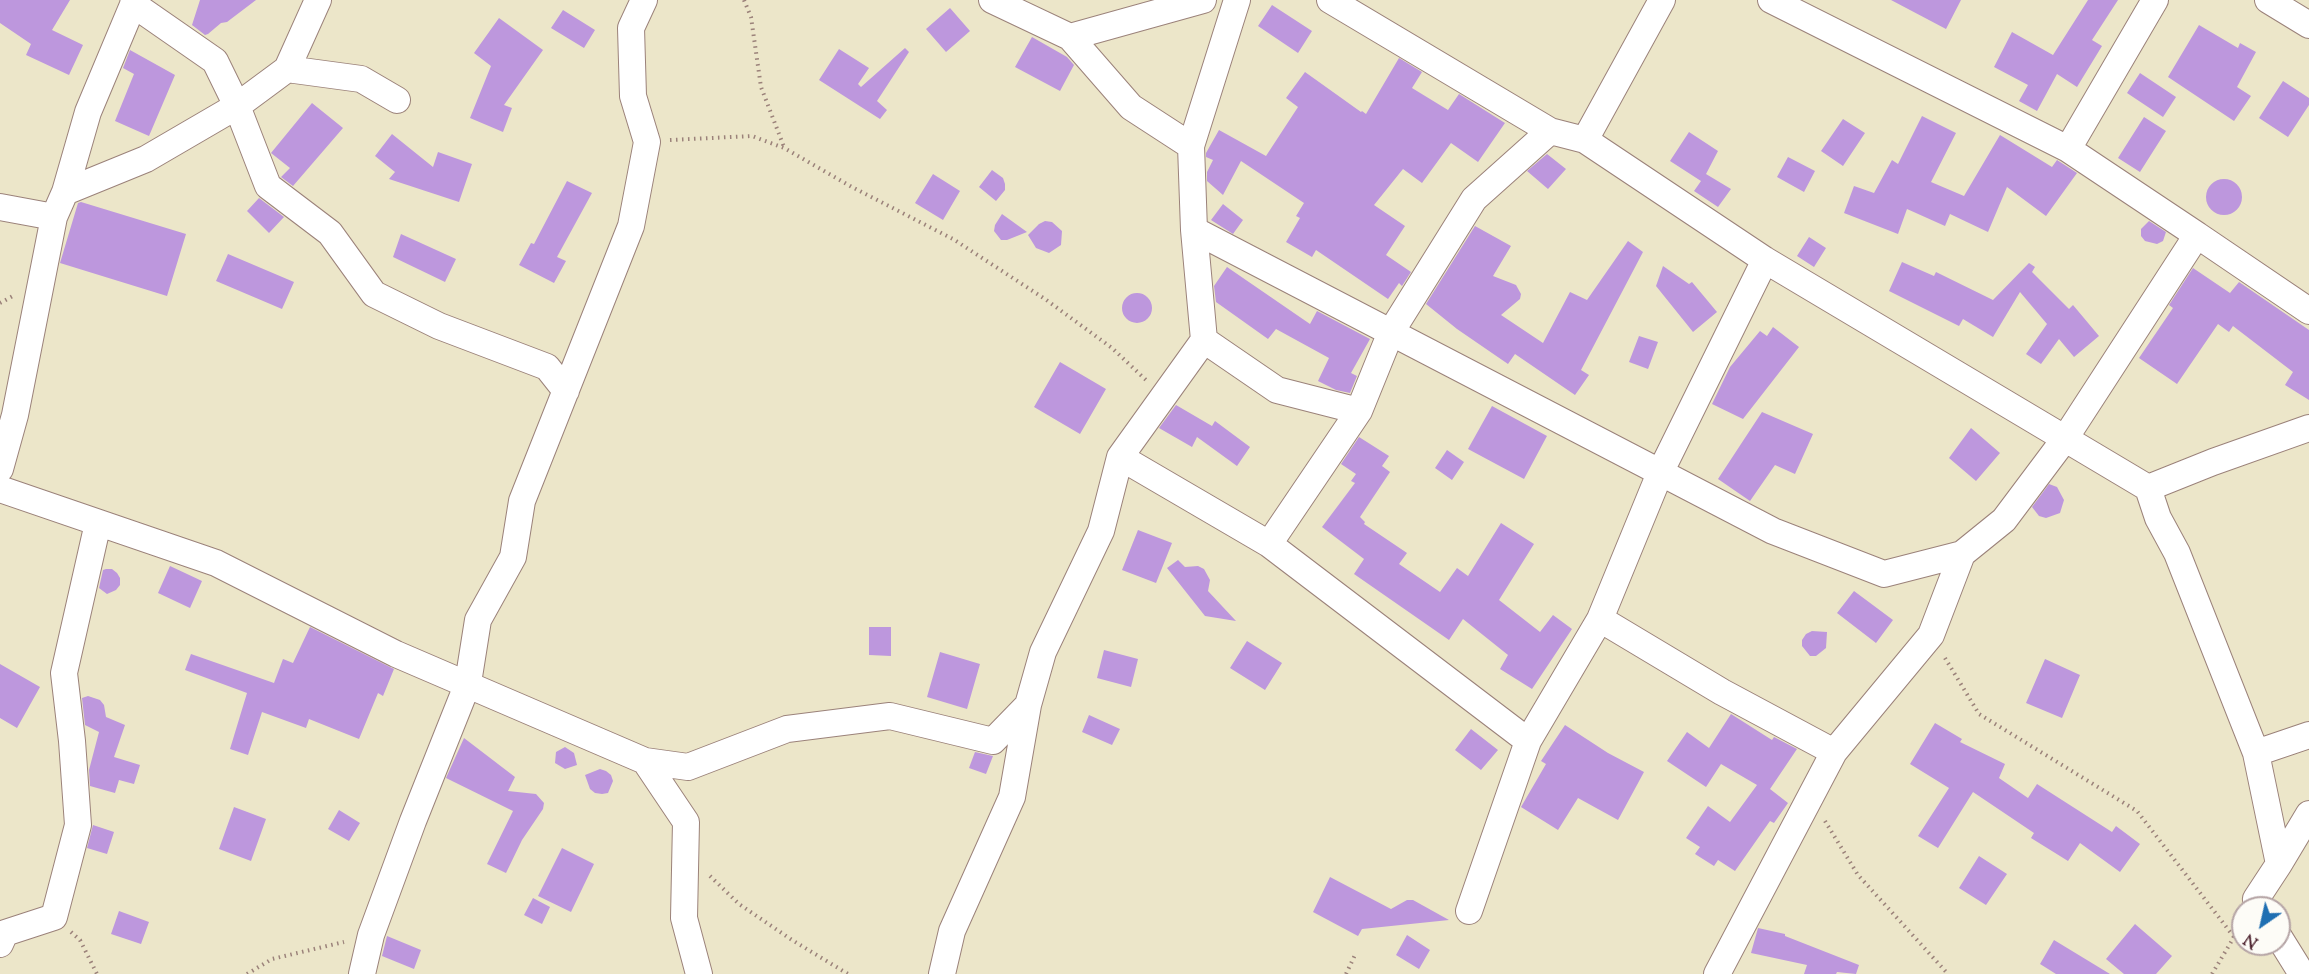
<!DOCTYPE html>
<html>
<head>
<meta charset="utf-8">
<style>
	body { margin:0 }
	#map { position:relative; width:2309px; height:974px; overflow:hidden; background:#ece6c9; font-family:"Sorts Mill Goudy",serif }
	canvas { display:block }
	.north { position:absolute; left:2231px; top:896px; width:60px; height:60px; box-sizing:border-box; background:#fdfcf7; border:2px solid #b5a4a5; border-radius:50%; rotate:214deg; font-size:16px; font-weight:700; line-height:24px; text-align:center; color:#4a1f2b }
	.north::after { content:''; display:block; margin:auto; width:21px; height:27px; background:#1f6fb2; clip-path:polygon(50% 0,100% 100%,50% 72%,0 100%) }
</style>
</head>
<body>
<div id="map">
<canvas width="2309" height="974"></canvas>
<div class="north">N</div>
</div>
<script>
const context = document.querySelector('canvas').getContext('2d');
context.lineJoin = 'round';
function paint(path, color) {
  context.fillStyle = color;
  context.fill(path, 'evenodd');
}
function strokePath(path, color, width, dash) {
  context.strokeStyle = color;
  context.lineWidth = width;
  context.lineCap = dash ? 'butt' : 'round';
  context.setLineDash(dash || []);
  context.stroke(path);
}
paint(new Path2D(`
	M0,0H70L52,30L83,45L69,75L26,55L31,44L0,23Z
	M200,0H256L227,22L221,23L208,34L205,35L192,25Z
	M1891,0H1961L1946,29Z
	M2088,0H2118L2092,40L2102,46L2077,87L2057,74L2037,111L2019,101L2028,85L1994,67L2012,32L2053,55Z
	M1272,5L1312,31L1298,53L1258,26Z
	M950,8L970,31L946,52L926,29Z
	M563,10L595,30L584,48L551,28Z
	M499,18L543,50L504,105L512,108L503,132L470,118L491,66L474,53Z
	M2199,25L2238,48L2240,43L2256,52L2237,87L2251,96L2234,121L2168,77Z
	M1032,37L1067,57L1074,65L1060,91L1015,67Z
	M905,48L909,52L877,101L887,110L880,119L819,80L839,49L869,68L858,84L861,87Z
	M130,50L175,75L149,136L115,121L134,74L123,68Z
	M1399,58L1422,72L1412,88L1448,110L1459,94L1505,123L1478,162L1451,143L1422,183L1403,169L1374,205L1405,226L1386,255L1411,272L1402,286L1399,283L1388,299L1316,250L1312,257L1286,242L1300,218L1296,216L1304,203L1241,161L1223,195L1207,181V172L1213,160L1206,157V153L1219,130L1266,156L1298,107L1286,98L1305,72L1361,112L1362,111L1366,114Z
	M2140,73L2176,97L2163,117L2127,93Z
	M2283,81L2309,98V105L2288,137L2259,118Z
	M312,103L343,128L293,186L281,177L290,168L271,153Z
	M1922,116L1956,133L1931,182L1964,196L2000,135L2052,167L2057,160L2077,173L2046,216L2007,187L1988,232L1950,214L1945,226L1907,209L1898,234L1844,213L1854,186L1874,193L1892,160L1898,164Z
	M2144,117L2166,131L2140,172L2118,158Z
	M1843,119L1865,133L1843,166L1821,151Z
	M1689,132L1718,151L1706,174L1731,189L1718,207L1694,191L1701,181L1670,161Z
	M392,134L433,167L438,152L472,164L459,202L389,179L395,172L375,156Z
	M1547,154L1566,169L1548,189L1527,171Z
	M1788,157L1815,171L1804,192L1777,177Z
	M992,170L1003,178L1005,184V190L996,201L979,187Z
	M933,174L960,191L943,220L915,203Z
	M2206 197a18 18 0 1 1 36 0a18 18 0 1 1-36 0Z
	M567,181L592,193L557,257L566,261L554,283L519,265L531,243L534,244Z
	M259,198L284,217L269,233L247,211Z
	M81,202L186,234L167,296L60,263L78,203Z
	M1223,204L1243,220L1233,234L1211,220Z
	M1002,214L1027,232L1007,240H1001L994,231L995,225Z
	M1045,221L1052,222L1062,231L1061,245L1049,253L1036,248L1028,235L1039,224Z
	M2149,221L2166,232L2163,241L2157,244L2145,241L2141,236V229Z
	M1475,226L1511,246L1493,276L1516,285L1521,294L1520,299L1501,315L1543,343L1570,292L1587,300L1628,241L1643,252L1581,370L1589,375L1575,395L1515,354L1508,364L1457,329L1426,304Z
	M401,234L456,259L445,282L393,257Z
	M1809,237L1826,248L1814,267L1797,256Z
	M228,254L294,282L282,309L216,281Z
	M1902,262L1934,276L1936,272L1993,300L2029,263L2035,267L2032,272L2069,309L2073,305L2099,336L2074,357L2059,339L2041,364L2026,354L2047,324L2020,292L1993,337L1963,319L1959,326L1889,291Z
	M1663,266L1689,284L1692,282L1717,312L1693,332L1656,286Z
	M1227,267L1310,324L1317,311L1370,339L1351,373L1357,376L1350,393L1336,390L1318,381L1329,358L1276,329L1268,339L1216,302L1214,286Z
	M2193,268L2230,293L2239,282L2309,330V400L2285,385L2293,372L2233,326L2229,332L2218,324L2177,384L2139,358L2173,308L2169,305Z
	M1122 308a15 15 0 1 1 30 0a15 15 0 1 1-30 0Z
	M1773,327L1799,347L1743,419L1712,404L1730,367L1760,331L1767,336Z
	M1639,336L1658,342L1648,369L1629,362Z
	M1060,362L1106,389L1080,434L1034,407Z
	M1176,405L1212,426L1215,421L1250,447L1237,466L1197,437L1192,447L1159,428Z
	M1492,406L1547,436L1524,479L1468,449Z
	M1762,412L1813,434L1795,474L1775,465L1750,501L1718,479Z
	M1971,428L2000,453L1976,481L1949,458Z
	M1359,437L1389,456L1382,466L1390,472L1360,517L1365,522L1364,524L1407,553L1399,564L1440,592L1457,568L1468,576L1501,523L1534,544L1499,600L1540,632L1553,615L1572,629L1532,689L1500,669L1508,655L1463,619L1449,640L1354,574L1364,559L1322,527L1355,483L1351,481L1356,474L1341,464Z
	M1447,450L1464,462L1452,480L1435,468Z
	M2049,484L2057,487L2064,500L2060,513L2046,518L2039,516L2032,507Z
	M1138,530L1172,543L1156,583L1122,570Z
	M1178,560L1185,567L1198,566L1204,569L1210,580L1208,591L1236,621L1205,616L1167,568Z
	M170,566L202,581L190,608L158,593Z
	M106,569H112L117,573L120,578V585L116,590L107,594L99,588L103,570Z
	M1854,591L1893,620L1876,643L1837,613Z
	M310,627L394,669L383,696L378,693L359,739L309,719L306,728L262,712L248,755L230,749L247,693L185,670L191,654L274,683L283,659L293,663Z
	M869,627H891V656L869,655Z
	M1812,631L1827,632L1826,648L1816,656H1810L1802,646V640L1806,634Z
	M1247,641L1282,663L1265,690L1230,668Z
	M1104,650L1138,659L1131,687L1097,678Z
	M940,652L980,664L967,709L927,697Z
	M2045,659L2080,675L2062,718L2026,703Z
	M0,664L40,687L17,728L0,718Z
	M88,696L100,700L104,705L106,717L125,725L114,757L140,765L134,784L119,780L115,793L90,786L89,770L99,732L85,725L82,698Z
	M1731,714L1772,740L1774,737L1797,749L1770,789L1788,803L1774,823L1770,821L1735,871L1718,860L1714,866L1695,854L1700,847L1686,838L1708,806L1730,822L1757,785L1721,764L1706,787L1667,761L1687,732L1709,748Z
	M1089,715L1120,729L1112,745L1082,732Z
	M1935,723L1962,739L1960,742L2005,764L1999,778L2028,798L2037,784L2112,832L2116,826L2140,844L2120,872L2080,843L2068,861L2031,838L2034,833L1973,792L1938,848L1918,836L1949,788L1910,764Z
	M1565,725L1608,753L1644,772L1618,820L1578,798L1558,830L1521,807L1546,764L1541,761Z
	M1471,729L1498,750L1481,770L1455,750Z
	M464,738L515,777L508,791L536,794L544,803L543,809L522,840L506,873L487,864L513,811L446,778Z
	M565,747L574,753L577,765L565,769L555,763L556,752Z
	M975,752L993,756L986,774L969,768Z
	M600,769L606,771L611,775L613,781L608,793L602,794L595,793L590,789L585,775Z
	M234,807L266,819L251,861L219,849Z
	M339,810L360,823L349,841L328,829Z
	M93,825L114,832L107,854L87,848Z
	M562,848L594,864L571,912L538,896Z
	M1979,856L2007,874L1986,905L1959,888Z
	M1330,877L1391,909L1407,900H1413L1449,920L1362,929L1358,936L1313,912Z
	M533,898L550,907L542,924L524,915Z
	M119,911L149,922L141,944L111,934Z
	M2135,924L2172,956L2156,974H2124L2106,959Z
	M1758,928L1785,934V936L1859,965L1856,974L1837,972L1836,974H1804L1807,965L1751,953Z
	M1407,935L1430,950L1419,969L1396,955Z
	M387,936L421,950L414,969L382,956Z
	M2054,940L2110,974H2056L2040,964Z`), '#bd97dd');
const minor = new Path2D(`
	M992,0L1070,37L1131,107L1191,146
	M1237,0L1191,146L1194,230L1204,340L1277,390L1359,411
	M1330,0L1550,131L1585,140
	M1662,0L1585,140L1765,260L2148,488L2158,518L2177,553L2256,753L2279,864L2256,899L2261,908
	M2268,0L2309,25
	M133,4L215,61L237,106L268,186L330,233L374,294L439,326L547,367L566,391
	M1070,37L1203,0
	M287,69L361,79L397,100
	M2068,149L2155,0
	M65,192L146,159L237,106L287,69L318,0
	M0,207L54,217
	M1194,230L1773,531L1884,574L1962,554
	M2197,235L2309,311
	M1120,457L1269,544L1528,741
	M0,469L15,415L54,217L65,192L88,112L135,0
	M2148,488L2213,462L2309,428
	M0,489L216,563L396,654L645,761L686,822L684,918L699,974
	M1269,544L1359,411L1391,332L1474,199L1550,131
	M1600,619L1722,692L1834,752L1931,635L1962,554L2004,520L2064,440L2197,235L2068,149L1771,0
	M2256,753L2309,735
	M645,761L688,767L787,729L890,716L993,741L1028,705L1043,652L1101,531L1120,457L1204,340
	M2279,864L2309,814
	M1469,911L1528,741L1600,619L1660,473L1765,260
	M2279,937L2302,974
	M0,944L5,933L54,917L78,825L72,741L64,673L98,523
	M362,974L371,935L413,821L468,683L478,620L513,557L522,501L631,226L647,142L633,96L631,28L644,0
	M942,974L952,931L1012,797L1028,705
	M1717,974L1834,752`);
strokePath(minor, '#9b827a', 28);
strokePath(new Path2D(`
	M744,0L751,17L761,87L784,147
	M670,140L752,136L784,148L852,187L953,239L1045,299L1112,348L1146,380
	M0,303L13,296
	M1945,658L1979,714L2137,811L2234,937
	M1825,821L1858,875L1948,974
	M710,876L739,904L792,940L848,974
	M71,932L80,940L97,974
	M247,974L272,959L344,942
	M1346,974L1355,955
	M2212,974L2243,922`), '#9b827a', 4, [1.5, 4.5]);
strokePath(minor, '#fff', 26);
</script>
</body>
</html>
